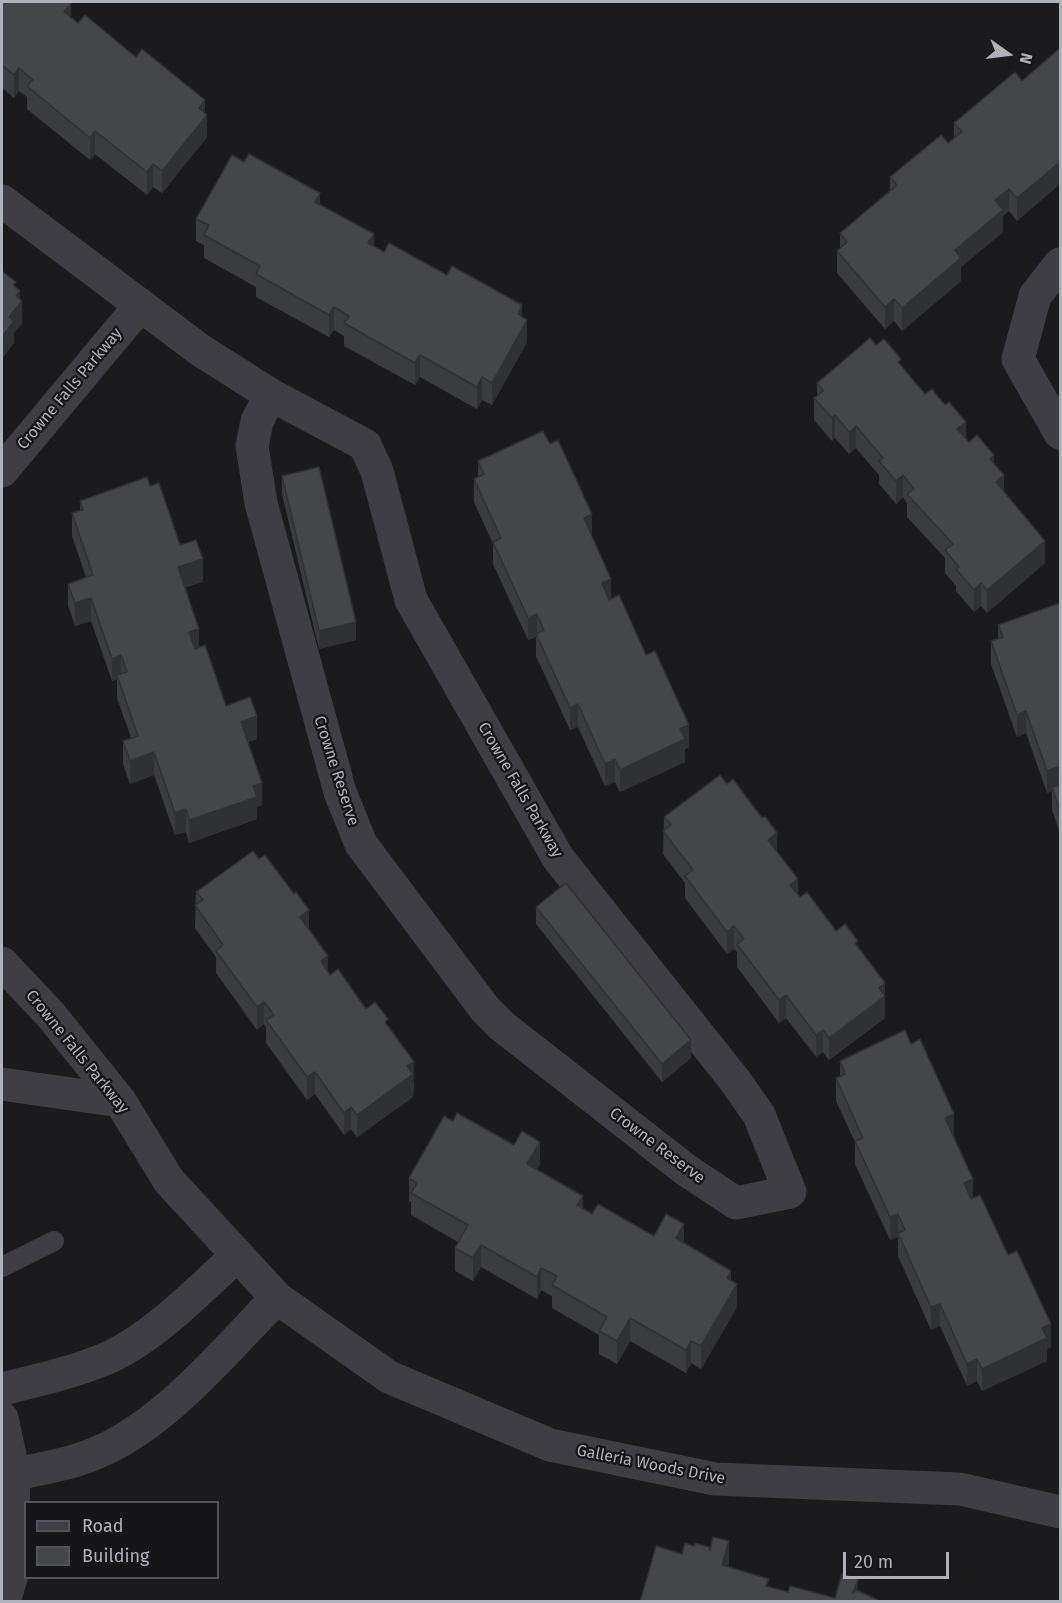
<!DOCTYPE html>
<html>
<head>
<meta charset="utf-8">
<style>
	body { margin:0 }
	#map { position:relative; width:1062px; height:1603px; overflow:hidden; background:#1b1b1d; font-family:"Fira Sans",sans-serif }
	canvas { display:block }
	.frame { position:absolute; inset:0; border:3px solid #afb1bb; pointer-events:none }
	.legend { position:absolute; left:24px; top:1501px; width:195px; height:78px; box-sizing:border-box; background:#161618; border:2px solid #535459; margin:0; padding:8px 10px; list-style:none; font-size:18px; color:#afb1bb }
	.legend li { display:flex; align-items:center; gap:12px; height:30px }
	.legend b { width:30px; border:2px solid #535459 }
	.north { position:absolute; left:978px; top:24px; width:60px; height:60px; -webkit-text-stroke:4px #161618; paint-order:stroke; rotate:104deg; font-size:16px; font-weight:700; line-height:24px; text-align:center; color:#afb1bb }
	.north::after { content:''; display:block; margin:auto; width:21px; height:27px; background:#afb1bb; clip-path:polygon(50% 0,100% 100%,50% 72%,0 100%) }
	.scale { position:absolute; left:843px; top:1552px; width:106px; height:27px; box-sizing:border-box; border:3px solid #afb1bb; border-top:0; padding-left:8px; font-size:18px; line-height:21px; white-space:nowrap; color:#afb1bb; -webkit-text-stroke:4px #161618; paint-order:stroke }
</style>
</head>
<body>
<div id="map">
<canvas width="1062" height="1603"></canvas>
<div class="frame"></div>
<ul class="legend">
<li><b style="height:8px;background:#3e3e44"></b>Road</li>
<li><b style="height:16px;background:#45464a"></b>Building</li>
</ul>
<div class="north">N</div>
<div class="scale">20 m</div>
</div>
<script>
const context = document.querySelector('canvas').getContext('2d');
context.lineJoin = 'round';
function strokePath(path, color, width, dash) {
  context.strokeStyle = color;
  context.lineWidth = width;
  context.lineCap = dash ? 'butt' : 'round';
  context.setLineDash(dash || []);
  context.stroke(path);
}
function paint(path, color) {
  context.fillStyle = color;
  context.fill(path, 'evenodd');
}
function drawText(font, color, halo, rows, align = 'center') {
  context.font = font + ' "Fira Sans",sans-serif';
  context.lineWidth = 4.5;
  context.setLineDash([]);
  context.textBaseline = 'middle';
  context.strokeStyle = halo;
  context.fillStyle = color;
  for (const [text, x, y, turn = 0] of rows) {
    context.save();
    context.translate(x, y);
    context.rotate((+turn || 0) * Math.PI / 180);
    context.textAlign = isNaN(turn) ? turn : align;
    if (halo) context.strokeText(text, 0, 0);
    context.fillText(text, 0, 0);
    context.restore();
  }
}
strokePath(new Path2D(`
	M2,1267L54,1241`), '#3e3e44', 20);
strokePath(new Path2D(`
	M2,201L200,350L271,395L365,445L377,471L411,600L558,858L736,1082L759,1115L790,1192L736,1203L686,1170L502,1026L485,1009L361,844L340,792L261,503L252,446L257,421L271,395
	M1060,264L1035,296L1018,359L1060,433
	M2,471L139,307
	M2,963L50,1014L120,1101L169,1181L277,1298L389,1377L550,1445L715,1479L960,1489L1060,1512
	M2,1084L120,1101
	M2,1389C39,1380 76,1372 112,1356C159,1333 198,1290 238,1255
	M2,1418L14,1474L11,1578L4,1602
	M2,1478C29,1470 59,1467 86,1457C161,1431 222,1353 277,1298`), '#3e3e44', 33);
paint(new Path2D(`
	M2,2L71,18L205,113L207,137L162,193L153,187L147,195L95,154L90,160L27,109V97L19,91L14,98L2,88Z
	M1060,48V184L1017,221L1009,211L1003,216V232L961,267V281L902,331L894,321L885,329L837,273V251L840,249V233L890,191V177L948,143L954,137V123L1022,81Z
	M320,205L374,246L384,252L522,317L527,342L492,405L482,400L477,409L420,377L415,385L344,346V336L334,330L329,337L256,297V287L204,258V245L196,241V219Z
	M876,345L901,365L925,394L969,442L994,464L1004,492L1045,563L987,613L981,606L974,612L956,591V586L945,573V558L907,517V503L903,497L896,504L879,484V475L856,448L849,454L835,438L832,441L814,420V398L817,396V383Z
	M478,461L592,537L611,599L689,747L685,749V762L620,792L615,782L605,786L578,727L570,730L536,656V637L528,640L493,564V544L474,502V479L478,477Z
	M282,476L356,640L319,649L282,494Z
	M150,486L180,545L203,582L185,587L199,647L226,706L257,739L248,742L262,805L257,807V819L189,843L186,832L175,835L154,775L130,784L123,764V741L131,738L117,698V679L112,681L91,621L75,626L68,606V584L86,577L72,536V513L80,510V501Z
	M1060,603V833L1052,810V791L1047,793L1026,733L1017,737L991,664V641L998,639V625Z
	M664,817L777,852L800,897L836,931L858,947L885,983V1018L829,1060L823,1052L816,1057L786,1018L779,1023L737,967V952L734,949L727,954L685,898V883L663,854Z
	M196,892L309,929L330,975L366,1009L388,1026L414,1084L413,1097L357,1137L351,1129L344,1135L315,1094L307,1100L266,1043V1027L264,1024L257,1030L216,973V957L195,928Z
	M536,907L691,1058L662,1082L536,924Z
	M840,1061L954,1136L973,1198L1051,1347L1047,1349V1361L982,1391L977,1381L967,1386L940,1326L931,1330L898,1256V1237L890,1240L855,1164V1142L836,1101V1078L840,1077Z
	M540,1164L537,1169L583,1208L592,1214L654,1236L684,1243L731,1281L737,1307L701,1369L691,1363L686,1373L630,1341L617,1364L599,1354V1335L552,1308V1296L541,1290L537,1299L481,1267L473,1281L455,1271V1248L458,1242L411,1215V1202L409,1201V1178Z`), '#3b3c40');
paint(new Path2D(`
	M71,4V26L64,12Z
	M19,68V91L14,98V75Z
	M205,100V118L207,115V137L162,193V171L199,108Z
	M95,131V154L90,160V138Z
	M1060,162V184L1017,221V198Z
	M153,164V187L147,195V172Z
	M1009,189V211L1003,216V232L961,267V281L902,331V308L955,250L995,200Z
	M320,193V216L315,202Z
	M374,234V257L368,243Z
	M20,291V303L22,301V324L14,333V343L2,359V337L16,296Z
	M894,299V321L885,329V307Z
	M522,305V328L518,314Z
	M334,307V330L329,337V315Z
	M527,320V342L492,405V383Z
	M420,355V377L415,385V363Z
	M482,377V400L477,409V387Z
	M835,415V438L832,441V418Z
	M966,422V445L957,429Z
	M856,426V448L849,454V432Z
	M994,455V478L990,459Z
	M903,475V497L896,504V481Z
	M1004,475V498L996,482Z
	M592,514V537L584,518Z
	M1045,541V563L987,613V590Z
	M203,559V582L178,590V567Z
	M611,579V602L602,606V583Z
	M981,583V606L974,612V590Z
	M91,598V621L75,626V603Z
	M537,614V635L536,634V637L528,640V618Z
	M356,622V640L319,649V631Z
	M199,629V651L189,654V632Z
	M121,655V678L117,675V679L112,681V659Z
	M578,704V727L570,730V708Z
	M1026,711V733L1017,737V715Z
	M257,716V739L241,744V722Z
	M689,725V747L685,749V762L620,792V770L680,729Z
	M154,752V775L130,784V761Z
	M615,759V782L605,786V764Z
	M1058,767V789L1052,787V791L1047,793V771Z
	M262,783V805L257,807V819L189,843V820L253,786Z
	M186,809V832L175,835V813Z
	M777,833V856L768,840Z
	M798,879V901L790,885Z
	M309,910V932L300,917Z
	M734,926V949L727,954V932Z
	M328,956V978L321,961Z
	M885,983V1018L829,1060V1038L879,988Z
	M786,995V1018L779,1023V1000Z
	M264,1002V1024L257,1030V1007Z
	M823,1030V1052L816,1057V1035Z
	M691,1040V1058L662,1082V1064Z
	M414,1062L413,1097L357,1137V1115L407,1066Z
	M315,1072V1094L307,1100V1077Z
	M351,1107V1129L344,1135V1113Z
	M954,1114V1136L945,1118Z
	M540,1142V1164L527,1186V1164Z
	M973,1179V1201L964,1205V1183Z
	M583,1196V1218L577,1205Z
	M898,1214V1237L890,1240V1217Z
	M684,1224V1247L676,1238Z
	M481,1245V1267L473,1281V1258Z
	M541,1268V1290L537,1299V1277Z
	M731,1271V1293L727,1278Z
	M737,1284V1307L701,1369V1346Z
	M940,1304V1326L931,1330V1307Z
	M630,1318V1341L617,1364V1341Z
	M1051,1324V1347L1047,1349V1361L982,1391V1369L1042,1328Z
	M691,1341V1363L686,1373V1350Z
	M977,1359V1381L967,1386V1364Z
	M729,1541V1564L722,1588V1565Z
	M858,1579L857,1602L853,1593Z`), '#303134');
const building = new Path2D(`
	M2,2H69L71,4L64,12L78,23L85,15L136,57L142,49L205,100L199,108L207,115L162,171L153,164L147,172L95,131L90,138L27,86L33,80L19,68L14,75L2,65Z
	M1060,48V162L1017,198L1009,189L995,200L1003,210L955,250L961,258L902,308L894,299L885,307L837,251L847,242L840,233L897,185L890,177L941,135L948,143L962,132L954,123L1015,72L1022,81Z
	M249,154L320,193L315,202L374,234L368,243L384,252L389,243L447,275L452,266L522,305L518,314L527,320L492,383L482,377L477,387L420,355L415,363L344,323L349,316L334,307L329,315L256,274L260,266L204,235L209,225L196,219L232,155L244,162Z
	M2,271L16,282L13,285L20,291L16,296L22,301L9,317L14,321L2,337Z
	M870,338L876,345L884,339L901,359L898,362L925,394L932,389L945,405L949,402L966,422L957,429L969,442L977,435L994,455L990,459L1004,475L996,482L1045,541L987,590L981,583L974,590L956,569L959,567L945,550L953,544L907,494L914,489L903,475L896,481L879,461L883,458L856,426L849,432L835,415L832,418L814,398L823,391L817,383Z
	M543,431L550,444L558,440L592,514L584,518L611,579L602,583L609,600L619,595L646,655L655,651L689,725L680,729L685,739L620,770L615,759L605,764L578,704L570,708L536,634L544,630L537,614L528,618L493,542L501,538L474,479L484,474L478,461Z
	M319,467L356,622L319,631L282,476Z
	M147,477L150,486L159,483L180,545L196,540L203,559L178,567L199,629L189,632L195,649L205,645L226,706L250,697L257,716L241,722L262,783L253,786L257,797L189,820L186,809L175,813L154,752L130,761L123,741L138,736L117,675L127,672L121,655L112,659L91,598L75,603L68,584L93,575L72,513L83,510L80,501Z
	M1060,603V773L1058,767L1047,771L1026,711L1017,715L991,641L1003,637L998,625Z
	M720,775L727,784L733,779L762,818L765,816L777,833L768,840L798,879L790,885L800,897L807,892L836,931L845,924L858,941L855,943L885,983L879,988L885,996L829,1038L823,1030L816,1035L786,995L779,1000L737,944L744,939L734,926L727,932L685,876L693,870L663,831L671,825L664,817Z
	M1060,785V811L1052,787Z
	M253,851L259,859L265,855L294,894L296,892L309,910L300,917L328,956L321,961L330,975L338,969L366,1009L375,1002L388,1019L385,1022L414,1062L407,1066L413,1074L357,1115L351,1107L344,1113L315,1072L307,1077L266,1020L274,1015L264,1002L257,1007L216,951L223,945L195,905L203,900L196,892Z
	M566,883L691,1040L662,1064L536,907Z
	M905,1030L911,1044L920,1039L954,1114L945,1118L973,1179L964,1183L971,1199L980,1195L1008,1255L1017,1251L1051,1324L1042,1328L1047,1338L982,1369L977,1359L967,1364L940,1304L931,1307L898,1233L905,1230L898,1214L890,1217L855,1141L863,1138L836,1078L845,1074L840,1061Z
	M457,1113L514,1145L522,1131L540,1142L527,1164L583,1196L577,1205L592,1214L598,1204L654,1236L666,1214L684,1224L676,1238L731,1271L727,1278L737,1284L701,1346L691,1341L686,1350L630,1318L617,1341L599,1331L607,1317L552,1285L557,1276L541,1268L537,1277L481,1245L473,1258L455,1248L468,1225L411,1193L417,1183L409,1178L444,1116L453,1121Z
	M713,1537L729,1541L722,1565L769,1579L766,1586L788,1592L790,1586L835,1598L842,1574L858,1579L853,1593L856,1590L878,1600L877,1602H640L656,1546L682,1554L685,1543L694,1546L695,1543L709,1547L710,1550Z`);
paint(building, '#45464a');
strokePath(building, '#303134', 1.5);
drawText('16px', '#afb1bb', '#161618', [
	["Crowne Falls Parkway",70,389,-50],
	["Crowne Reserve",336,771,72],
	["Crowne Falls Parkway",520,790,60],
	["Crowne Falls Parkway",77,1052,51],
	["Crowne Reserve",657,1146,37],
	["Galleria Woods Drive",651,1465,11]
]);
</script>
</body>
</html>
